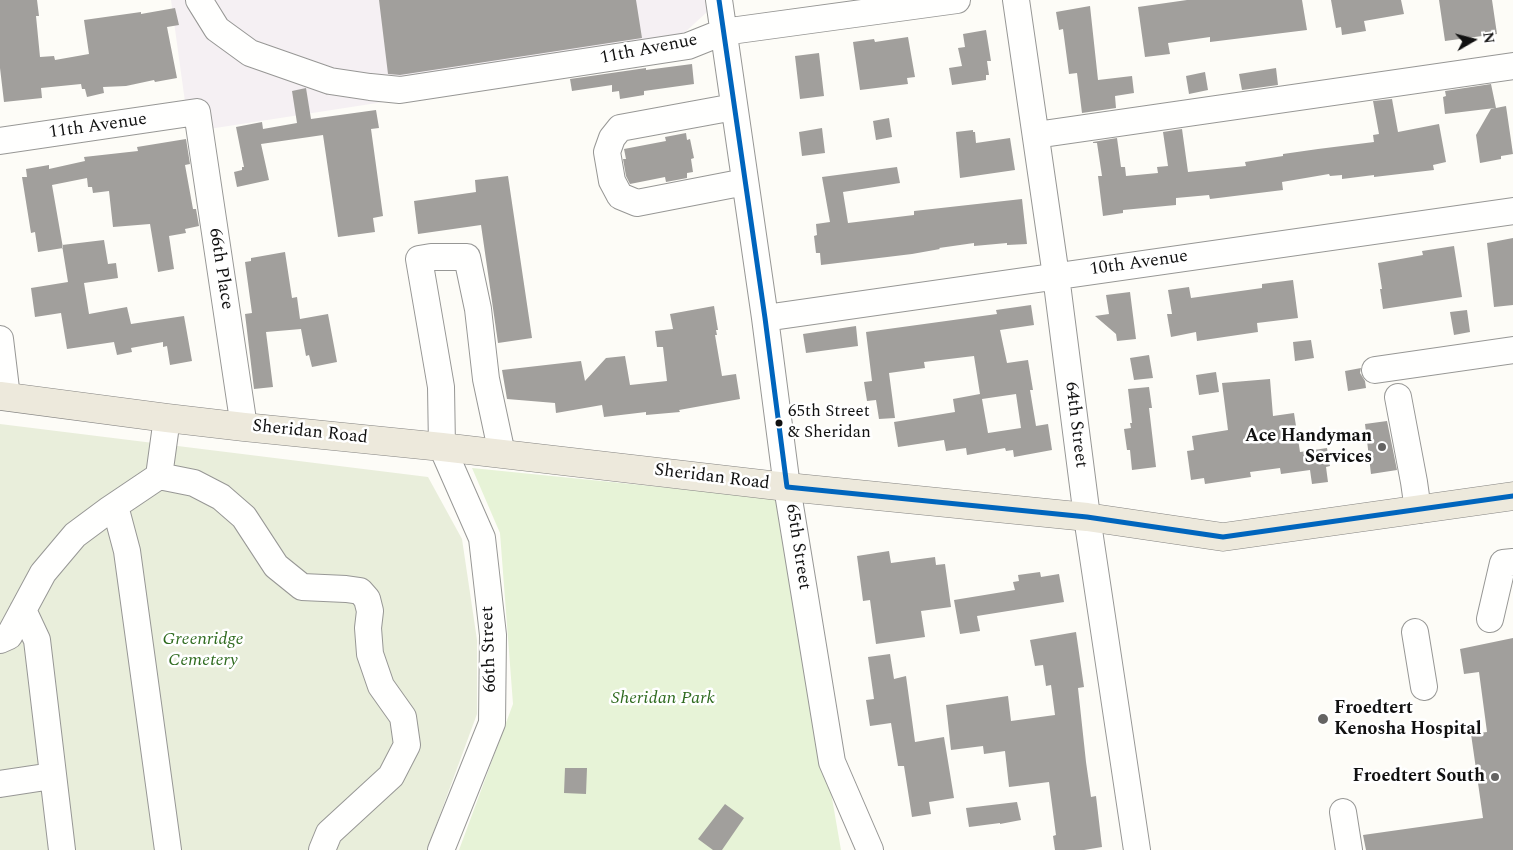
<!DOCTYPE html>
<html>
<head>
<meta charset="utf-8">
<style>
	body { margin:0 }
	#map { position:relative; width:1513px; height:850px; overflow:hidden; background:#fdfcf7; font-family:Spectral,serif }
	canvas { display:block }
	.north { position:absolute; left:1448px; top:15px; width:50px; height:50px; -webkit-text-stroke:4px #fff; paint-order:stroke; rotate:82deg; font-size:14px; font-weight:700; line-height:20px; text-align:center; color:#111 }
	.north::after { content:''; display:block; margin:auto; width:18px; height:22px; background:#111; clip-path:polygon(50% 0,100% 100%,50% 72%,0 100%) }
</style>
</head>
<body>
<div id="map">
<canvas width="1513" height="850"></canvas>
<div class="north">N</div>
</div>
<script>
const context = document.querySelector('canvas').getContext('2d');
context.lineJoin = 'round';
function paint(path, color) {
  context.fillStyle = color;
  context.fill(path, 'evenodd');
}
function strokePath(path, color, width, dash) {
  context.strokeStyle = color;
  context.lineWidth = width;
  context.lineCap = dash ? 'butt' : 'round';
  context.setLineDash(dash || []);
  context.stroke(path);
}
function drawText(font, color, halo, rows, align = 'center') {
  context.font = font + ' Spectral,serif';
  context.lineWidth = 5;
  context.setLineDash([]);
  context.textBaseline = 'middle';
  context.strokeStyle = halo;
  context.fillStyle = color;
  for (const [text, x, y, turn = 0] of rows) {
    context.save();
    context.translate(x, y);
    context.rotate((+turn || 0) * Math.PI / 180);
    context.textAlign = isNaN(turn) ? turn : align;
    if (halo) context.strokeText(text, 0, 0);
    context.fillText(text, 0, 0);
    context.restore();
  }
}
paint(new Path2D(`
	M171,0H705L707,12L682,35L390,101L209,129L204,100L185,102Z`), '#f5f0f3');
paint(new Path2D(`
	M472,468L780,499L841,850H459L513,704L500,533Z`), '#e7f3d7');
paint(new Path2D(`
	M0,424L428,477L462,539L477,640V714L427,850H0Z`), '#e9eedb');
paint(new Path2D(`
	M0,0H37L39,16H36L40,57L54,56L55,60L89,54L84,20L141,12V14L175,8L179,25L167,27L177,78L155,82L154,80L126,86L103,87L104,93L87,97L85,89H82L81,84L41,88L42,98L4,102L0,68Z
	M379,0H636L642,38L400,75L388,74Z
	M1187,0H1302L1307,30L1210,42V37L1168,43L1170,54L1145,57L1138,7Z
	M1331,0H1401L1404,14L1364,21L1366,31L1342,35L1341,27L1336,28Z
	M1439,0H1492L1497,34L1445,41Z
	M1090,6L1098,80L1132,76L1134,93L1115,96L1116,108L1082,113L1077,73L1069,74L1063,29L1059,30L1056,12Z
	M986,30L991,61H987L989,75H986V80L952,85L949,68L962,66L958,48L965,47L963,34Z
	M908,37L915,77L907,78L908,84L860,90L853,42L874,39L875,42Z
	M819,53L824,96L800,99L795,56Z
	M692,64L694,84L644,91V95L620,99L619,91L612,92V85L572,91L570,79L646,68V70Z
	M1276,68L1278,85L1242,90L1239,74Z
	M1205,72L1208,90L1189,94L1186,76Z
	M1491,84L1496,108L1506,106L1513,154L1501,156V159L1480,163L1476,135L1491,109L1495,108L1445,114L1443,97L1446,96L1445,91Z
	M306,88L311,119L376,110L379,128L371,129L383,216L373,218L375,232L338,237L323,135L261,144L269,180L237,187L234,172L242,170V167H244L236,127L262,122L263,129L297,123L292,91Z
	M1392,99L1398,132L1439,124L1446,162L1433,165L1434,170L1374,177V175L1342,179V175L1330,176L1329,174L1282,182L1283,190L1210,199L1209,195L1176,198V205L1123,210V213L1103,216L1098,176H1102L1097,143H1093V142L1117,138L1121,167H1125L1126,176L1158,173L1157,167L1168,166L1163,132L1182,129L1188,172L1246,166L1245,162L1283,156V154L1318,149L1374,142L1373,135L1379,134L1373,101Z
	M889,118L892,137L876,140L873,121Z
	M822,128L825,153L802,156L799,132Z
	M973,130V132H975L976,143L1010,138L1015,170L960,178L956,132Z
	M686,133L687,140L690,139L694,158L691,159L693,172L687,173V178L666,182L665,177L630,184L626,176L623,159H626L624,149L666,141L665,137Z
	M186,139L190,164L185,165L193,209H196L199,226L185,229L186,233L169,236L174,269L158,272L150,224L113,227L109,191L93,193L92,187H88L87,178L52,185L63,248L38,252L35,232L31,233L22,177H27L26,169L49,165V169L85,161L84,157L138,151L137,147Z
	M897,167L900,183L843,192L848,223L914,215V211L1022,199L1027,244L1007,245V243L974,246V243L939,248L940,249L912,254L821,265L820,253H816L814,236L817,235L816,224L830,222L822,177Z
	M508,176L532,338L498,343L481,225L418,234L414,201L476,192L475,180Z
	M1513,238V305L1494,307L1487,243Z
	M104,240L108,264L116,263L118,278L84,283L89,314L127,307L131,324L184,316L192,361L170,365L167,346L163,347V342L131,348L132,352L117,355L114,342L67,349L61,313L35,317L31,288L68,282L62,245Z
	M1454,246L1462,297L1383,309L1380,289H1382L1378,263L1423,255L1422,251Z
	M285,252L292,298L297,297L300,319L328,314L337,362L312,367L309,355L306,356L301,329L266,332L273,387L254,389L245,314L252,313L245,262L251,261V258Z
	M1293,280L1298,318L1257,323L1258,332L1197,341L1196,332L1171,337L1167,314H1172L1168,290L1189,287L1191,298L1262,288V284Z
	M1130,292L1136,339L1117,341L1116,334L1095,316L1109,314L1106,295Z
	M1031,305L1034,325L1000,330L1007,363L1028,360L1033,390H1030L1036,426L1048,424L1052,450L1014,457L1013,450L1006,451L1005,448L967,455L966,448L946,451L944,440L898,447L894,422L955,412L953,399L980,394L974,356L924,362L925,368L889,373L895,418L879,419L876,400L867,401L864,382L872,381L866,332L997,314L996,310ZM1016,394L1021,428L988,433L982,399Z
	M714,306L718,330H716L717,335H715L722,376L736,374L740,399L679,410L680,412L646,415V412L604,417L602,405L556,413L555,403L507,399L502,370L581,361L585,381L606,358L625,356L630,385L667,381L663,347H657L655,331L673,329L670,314Z
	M1467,310L1470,332L1454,335L1450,312Z
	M856,326L858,346L806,353L803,334Z
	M1311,340L1314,358L1295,361L1293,342Z
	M1149,355L1153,378L1134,380L1130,358Z
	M1361,368L1360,373L1365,381L1366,388L1348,391L1345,371Z
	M1216,372L1219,392L1199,395L1196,375Z
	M1270,379L1273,416L1294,413L1300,452L1327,448L1330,466L1326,467L1328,482L1312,484L1310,470L1281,474L1280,468L1250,472L1251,477L1205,484L1204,478L1191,480L1187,451L1194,450L1192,436L1228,430L1222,383Z
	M1149,387L1152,408H1149L1156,467L1132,470L1130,450H1127L1124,429L1131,428L1130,423H1132L1128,389Z
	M1387,421L1397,470L1371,474L1365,424Z
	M889,551L891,563L935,557L936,565L945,564L951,607L921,611L925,637L876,644L870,600L863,601L857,556Z
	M1040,572L1041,577L1059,574L1064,602L977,616L980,631L960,634L954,600L1015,590L1013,582L1019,581L1018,575Z
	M1076,632L1084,687L1078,688L1086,762L1091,797L1096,796L1102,847L1084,850H1055L1053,836L1056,835L1049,782L1009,787L1005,751L984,754L983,746L951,750L946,705L1008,696L1011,721L1055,715L1051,685L1046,686L1043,665L1035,666L1030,640Z
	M1513,638V850H1366L1363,835L1483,818L1471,734L1487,732L1479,672L1464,674L1460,649Z
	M890,654L894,679L906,676L915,742L944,737L954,798L929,802L931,814L912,817L904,766H898L891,723L870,726L866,700L874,699L868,657Z
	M565,768H587L586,794L564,793Z
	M1017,802L1021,820L1000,824V823L969,827L966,808Z
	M725,804L744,818L722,850H713L698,839Z`), '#a19f9c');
const minor = new Path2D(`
	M199,0L217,29L250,53L330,81L370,87L400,90L688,46L723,32L957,0
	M719,0L765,318L787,487L832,762L870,850
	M1016,0L1056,276L1087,517L1137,850
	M734,107L620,128L612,138L607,152L612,181L620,196L637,203L745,182
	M1036,135L1513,66
	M0,141L197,112L244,427
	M765,318L1513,211
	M0,339L7,397
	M1375,370L1513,350
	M1398,397L1414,482L1418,510
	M159,476L167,418
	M115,506L127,551L168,850
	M23,610L37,640L62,850
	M1490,619L1503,563L1513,562
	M1415,632L1424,687
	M0,640L9,636L43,573L75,535L110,509L159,476L194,483L221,497L244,517L276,566L302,587L346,589L360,591L367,599L370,611L368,628L370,654L381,686L403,717L407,745L391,776L329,833L322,850
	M0,784L52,776
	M1343,812L1349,850
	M441,850L492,723L493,635L482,538L442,447L441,387L419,259L431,257H467L478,309L486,379L502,454`);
const major = new Path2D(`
	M0,396L167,418L244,427L442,447L787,487L1087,517L1223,537L1513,496`);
strokePath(minor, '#979795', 28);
strokePath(major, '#858482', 29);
strokePath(minor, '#fffffe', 26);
strokePath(major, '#ede9dc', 28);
strokePath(new Path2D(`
	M719,0L765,318L787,487L1087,517L1223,537L1513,496`), '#0065bd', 5);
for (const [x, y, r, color] of [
	[779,423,4.5,"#111"],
	[1382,447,5,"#646362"],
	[1323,719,6,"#646362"],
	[1495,777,5,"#646362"]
]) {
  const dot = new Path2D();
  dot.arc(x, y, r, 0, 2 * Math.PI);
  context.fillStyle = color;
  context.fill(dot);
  strokePath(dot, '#fff', 2);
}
drawText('17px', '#111', '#fff', [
	["65th Street",788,413],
	["& Sheridan",788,434]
], 'left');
drawText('18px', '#111', '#fff', [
	["11th Avenue",649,50,-11],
	["11th Avenue",98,127,-8],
	["10th Avenue",1139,264,-8],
	["66th Place",220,269,81],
	["64th Street",1075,425,83],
	["Sheridan Road",310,433,6],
	["Sheridan Road",712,478,7],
	["65th Street",797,547,81],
	["66th Street",490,649,-92]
]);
drawText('bold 18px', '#111', '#fff', [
	["Ace Handyman",1372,437],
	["Services",1372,458],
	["Froedtert",1334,709,"left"],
	["Kenosha Hospital",1334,730,"left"],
	["Froedtert South",1485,777]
], 'right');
drawText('italic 18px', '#2f6b1f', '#fff', [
	["Greenridge",203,640],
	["Cemetery",203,661],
	["Sheridan Park",663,699]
]);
</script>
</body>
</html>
